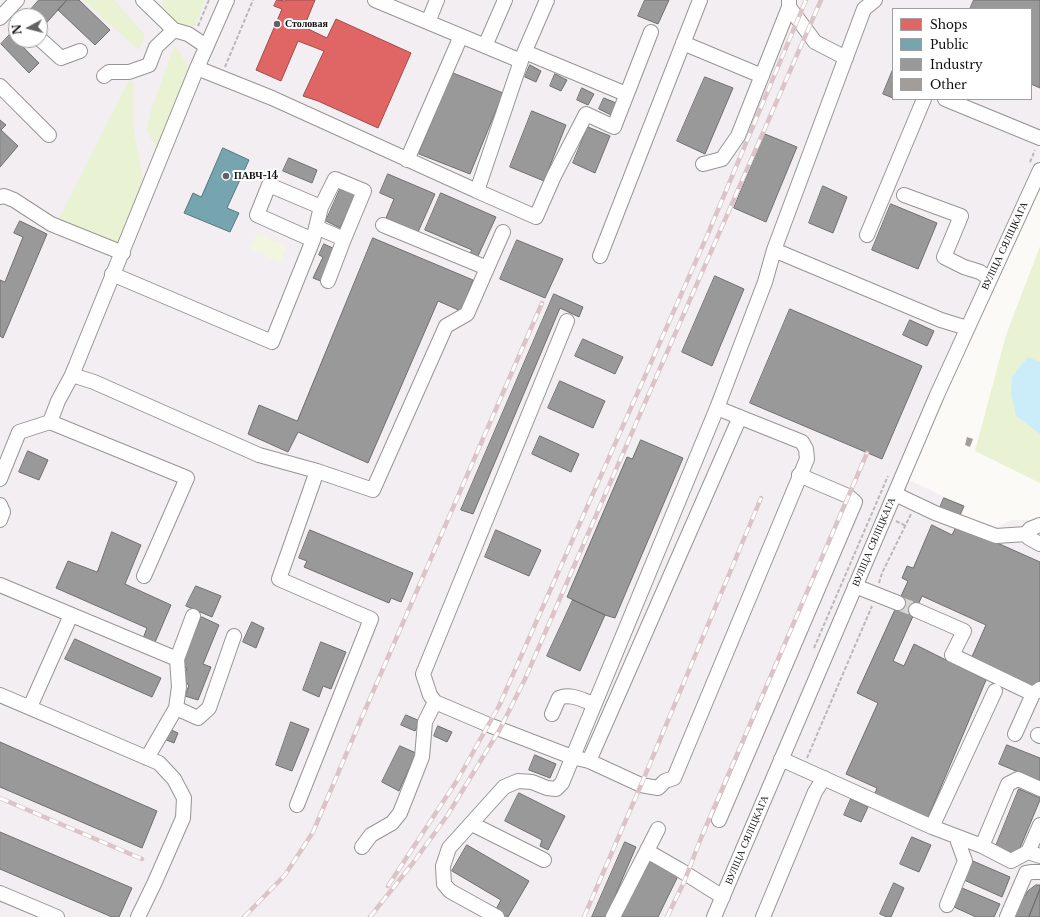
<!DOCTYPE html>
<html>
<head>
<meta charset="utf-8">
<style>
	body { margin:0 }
	#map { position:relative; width:1040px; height:917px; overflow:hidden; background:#fcfaf6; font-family:"Libre Baskerville",serif }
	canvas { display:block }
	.legend { position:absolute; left:892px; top:8px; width:140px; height:92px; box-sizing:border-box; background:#fff; border:1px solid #9f9f9f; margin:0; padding:5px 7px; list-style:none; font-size:12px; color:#101010 }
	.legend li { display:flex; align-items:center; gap:8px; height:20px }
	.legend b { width:20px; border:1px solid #9f9f9f }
	.north { position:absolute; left:8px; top:8px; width:40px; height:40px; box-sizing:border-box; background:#fff; border:1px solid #9f9f9f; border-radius:50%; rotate:263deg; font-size:11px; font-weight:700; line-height:16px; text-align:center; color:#101010 }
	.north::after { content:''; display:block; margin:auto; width:14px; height:18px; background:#636260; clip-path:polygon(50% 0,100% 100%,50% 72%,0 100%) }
</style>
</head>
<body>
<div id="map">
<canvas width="1040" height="917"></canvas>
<ul class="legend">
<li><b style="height:11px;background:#e06666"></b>Shops</li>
<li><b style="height:11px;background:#76a5af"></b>Public</li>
<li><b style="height:11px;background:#999"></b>Industry</li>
<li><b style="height:11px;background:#a09d9b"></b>Other</li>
</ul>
<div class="north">N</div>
</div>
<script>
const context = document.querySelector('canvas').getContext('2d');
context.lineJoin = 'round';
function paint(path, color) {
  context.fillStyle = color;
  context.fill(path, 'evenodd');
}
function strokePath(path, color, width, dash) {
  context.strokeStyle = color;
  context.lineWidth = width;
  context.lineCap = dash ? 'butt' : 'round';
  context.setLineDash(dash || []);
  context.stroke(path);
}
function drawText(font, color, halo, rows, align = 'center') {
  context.font = font + ' "Libre Baskerville",serif';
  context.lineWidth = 4;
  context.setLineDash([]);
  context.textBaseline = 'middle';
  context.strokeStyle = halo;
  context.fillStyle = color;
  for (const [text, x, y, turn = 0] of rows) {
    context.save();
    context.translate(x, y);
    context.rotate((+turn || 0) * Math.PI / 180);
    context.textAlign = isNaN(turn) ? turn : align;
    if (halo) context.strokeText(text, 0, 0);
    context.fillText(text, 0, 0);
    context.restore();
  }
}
paint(new Path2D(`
	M0,0H1040V161L896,474L964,506L961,515L993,529L1011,520H1040V917H0ZM893,9H1031V99H893ZM16,16H40V40H16Z`), '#f3eef2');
paint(new Path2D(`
	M83,0H114L145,35L139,50Z
	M163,0H206L195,26C182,27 170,19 162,10Z
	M174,46C183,56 188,64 190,77L158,151L147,130L151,110Z
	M129,80L133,82V126L144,184L120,241L115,243L58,220Z
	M1040,246V483L975,451L1006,335Z`), '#e9f3d4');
paint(new Path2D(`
	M257,233L287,247L280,262L250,249Z`), '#f2f6de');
paint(new Path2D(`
	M1028,357L1040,362V434L1016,416L1011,393L1012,377Z`), '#caedf9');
const shops = new Path2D(`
	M277,0L285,1L286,0H315L304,27L327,38L336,19L411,53L378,128L318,101L303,96L324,51L298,41L281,81L256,70L282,9L274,6Z`);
paint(shops, '#e06666');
strokePath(shops, '#a24c4c', 1);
const public = new Path2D(`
	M223,148L249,160L227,208L239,213L230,232L184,213L193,193L201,197Z`);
paint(public, '#76a5af');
strokePath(public, '#57787f', 1);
const industry = new Path2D(`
	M39,0H67L40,30V16H25Z
	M67,0H79L110,30L95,45L58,10Z
	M645,0H669L658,24L638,16Z
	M974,0H1040V88L1031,84V9H970Z
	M16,28V40L39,63L29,73L1,44Z
	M530,65L541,71L536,82L525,77Z
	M893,69V98L883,94Z
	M453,73L503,93L470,174L419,154Z
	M555,74L567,80L561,91L550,86Z
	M705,77L733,88L705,154L677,141Z
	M582,88L594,94L588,105L577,100Z
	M604,98L616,103L611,115L599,109Z
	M532,111L566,125L544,181L510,167Z
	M0,120L6,125L1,130L18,146L0,167Z
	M588,127L610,136L595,173L573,163Z
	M765,134L797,147L766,222L734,208Z
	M289,158L317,170L312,183L283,171Z
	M388,174L435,194L418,232L386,218L394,199L380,193Z
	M342,185L357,191L340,228L326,221Z
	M823,186L847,197L833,233L809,223Z
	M441,193L496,217L478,256L470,253L472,250L425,230Z
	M891,204L937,223L918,269L872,250Z
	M20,221L47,234L3,338L0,336V280L5,282L23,237L14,233Z
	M373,238L473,280L461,311L438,301L368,463L298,432L288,452L248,434L259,405L297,421Z
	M517,240L563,259L545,298L500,279Z
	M324,244L337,250L323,282L313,278L323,257L319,255Z
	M715,276L744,289L712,366L682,352Z
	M554,294L583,307L579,317L560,308L473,514L461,510Z
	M790,309L922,366L882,459L750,403Z
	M910,320L934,331L927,346L903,335Z
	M583,339L623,357L615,374L575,356Z
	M560,381L605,401L593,428L548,408Z
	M540,436L579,454L571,472L532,454Z
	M641,440L683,458L615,618L605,615L567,597L627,457L632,459Z
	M28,451L48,460L39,480L19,472Z
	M944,498L964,506L960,515L957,518L939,510Z
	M932,525L952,535L957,525L1040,562V682L1037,689L971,659L986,625L922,596L893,661L904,666L914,644L986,680L927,820L874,796L877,788L846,774L878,703L857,693L908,581L902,578L907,566L913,568Z
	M310,530L413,573L401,602L391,598L389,603L304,567L307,561L299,558Z
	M496,530L541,550L529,576L485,557Z
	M112,532L141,545L125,584L171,605L153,647L142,641L147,628L56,588L68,561L97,572Z
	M196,586L221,596L212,617L186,606Z
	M573,600L605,615L580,671L547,656Z
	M202,617L219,625L203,664L211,667L198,700L185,696L189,685L182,681L187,668L180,666Z
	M252,622L264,628L256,648L243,642Z
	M75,639L161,678L152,697L65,659Z
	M321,642L346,652L331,689L323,686L319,697L303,690Z
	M406,715L420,721L415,731L401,725Z
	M291,722L309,729L292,771L276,765Z
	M438,726L452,732L447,742L434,736Z
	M169,729L178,733L174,743L164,739Z
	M0,742L157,811L142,848L0,787Z
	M1007,745L1040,758V781L999,764Z
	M400,746L416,753L399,791L382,782Z
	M535,755L556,764L550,778L529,770Z
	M1019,789L1040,798V800L1017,855L996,846Z
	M519,793L565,816L548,850L540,846L542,840L505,821Z
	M851,799L868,807L861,822L844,815Z
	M0,832L132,888L119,917H112L0,869Z
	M912,837L931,845L919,872L900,864Z
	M625,842L636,847L606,917H592Z
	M467,845L529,881L508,917L495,911L501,900L452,871Z
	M648,860L679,874L658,917H620Z
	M973,861L1010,877L1002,897L964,880Z
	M894,883L904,888L891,917H887L880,914Z
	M1036,885H1040V889L1029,917H1014L1023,895L1025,896L1028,891Z
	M962,888L1000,904L994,917H976L954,907Z
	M1040,889V917H1029Z`);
paint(industry, '#999');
strokePath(industry, '#707070', 1);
paint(new Path2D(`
	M967,437L973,439L970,447L965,445Z`), '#a09d9b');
strokePath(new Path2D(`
	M898,603L916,610`), '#d9d7d4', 14, [14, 7]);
const minor = new Path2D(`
	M143,0L174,30L188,34L206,46
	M789,1V7L815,42L846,58
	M0,18L17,0
	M428,22L437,0
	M40,39L61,58L80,51
	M683,43L762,76
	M485,46L505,0
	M525,52L626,94
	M521,60L547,0
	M197,68L272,98L477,191L521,61L375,0
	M104,76L109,72H129L149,65L156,47L174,30
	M0,86L49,135
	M945,99L1040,138
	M407,160L461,36
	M703,164L722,159L738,136L789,7
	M477,191L536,217L554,176L586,114L614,127L651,32
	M904,195L961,216L944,257L964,267L980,272L990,279
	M0,197L4,196L14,200L51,224L123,253
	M383,225L487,268
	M316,227L344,239L364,191L335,179L321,207
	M867,235L924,99
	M774,250L864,9L875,0
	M600,256L700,0
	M112,274L272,342L313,240L257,215L269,185L321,207L313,240
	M328,281L344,239
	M567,321L423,674L430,695L435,702L489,725L572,757L589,761L641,785L658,788L665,781L674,778L807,459L806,449L802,442L717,408
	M72,375L94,382L259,455L317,471L373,490L446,326L467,314L503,232
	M50,422L187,478L144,576
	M0,479L19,432L50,422L58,401L72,375L197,68L227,0
	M895,494L935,513L996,536L1026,534
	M0,505L3,512L0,520
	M1026,534L1029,538L1040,544
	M1026,534L1030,529L1040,525
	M0,585L177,659
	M855,586L898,603
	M916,610L964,631L952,655L1033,694
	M0,695L159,763L174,779L184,798L183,818L154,884L138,917
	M30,707L71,615
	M176,708L198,718L209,708L234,636
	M552,714L559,698C571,693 582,700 594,704
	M1015,734L1033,694L1040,689
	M1038,735L1040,736
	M147,758L176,708L179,687L177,659L193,616
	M781,759L932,827L982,846L1011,861L1028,852L1040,825
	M589,761L740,417
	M297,805L371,619L279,579L317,471
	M719,820L855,502L848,496L799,475
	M472,824L544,860
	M932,827L995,691
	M982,846L1008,784L1018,779L1040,789
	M362,847L371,835L392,823L400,813L422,757L425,722L435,702
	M647,851L680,870L723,897
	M1028,852L1040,856
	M0,893L57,917
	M947,905L965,861L956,836
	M497,917L450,891L444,884L443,866L449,848L504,787L518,781L532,782L547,788L556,789L562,783L717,408L765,282L774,250L941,320L967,328
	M613,917L658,829
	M714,917L937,395L1040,170
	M763,917L815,792L824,778
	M1007,917L1026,873L1032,872H1040`);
strokePath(minor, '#969594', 16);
strokePath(new Path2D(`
	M198,26L209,0
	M225,67L253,0
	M1030,162L1035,150
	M896,521L906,526
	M879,583L882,573L911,514
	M814,648L888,476
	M807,758L872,606`), '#b9b9b8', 2, [4, 2]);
strokePath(minor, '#fffefe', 14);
const rail = new Path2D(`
	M0,798L142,859
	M388,886L458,779L499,706L707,236L806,0
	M244,917L285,875L313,832L359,724L542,303
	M370,917L413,863L447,816L500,729L525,679L644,405L821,0
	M584,917L641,785L761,498
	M667,917L684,882L701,838L867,453`);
strokePath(rail, '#dac4c7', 4.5);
strokePath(rail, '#fff', 3, [9]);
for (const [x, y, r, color] of [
	[277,24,4,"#636260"],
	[226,176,4,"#636260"]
]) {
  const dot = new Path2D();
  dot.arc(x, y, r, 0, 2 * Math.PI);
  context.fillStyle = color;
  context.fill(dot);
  strokePath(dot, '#fff', 1.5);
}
drawText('bold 10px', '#101010', '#fff', [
	["Столовая",285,24],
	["ПАВЧ-14",234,176]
], 'left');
drawText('10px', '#101010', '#fff', [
	["ВУЛІЦА СЯЛІЦКАГА",1005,246,-65],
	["ВУЛІЦА СЯЛІЦКАГА",874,542,-67],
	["ВУЛІЦА СЯЛІЦКАГА",747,840,-67]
]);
</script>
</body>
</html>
